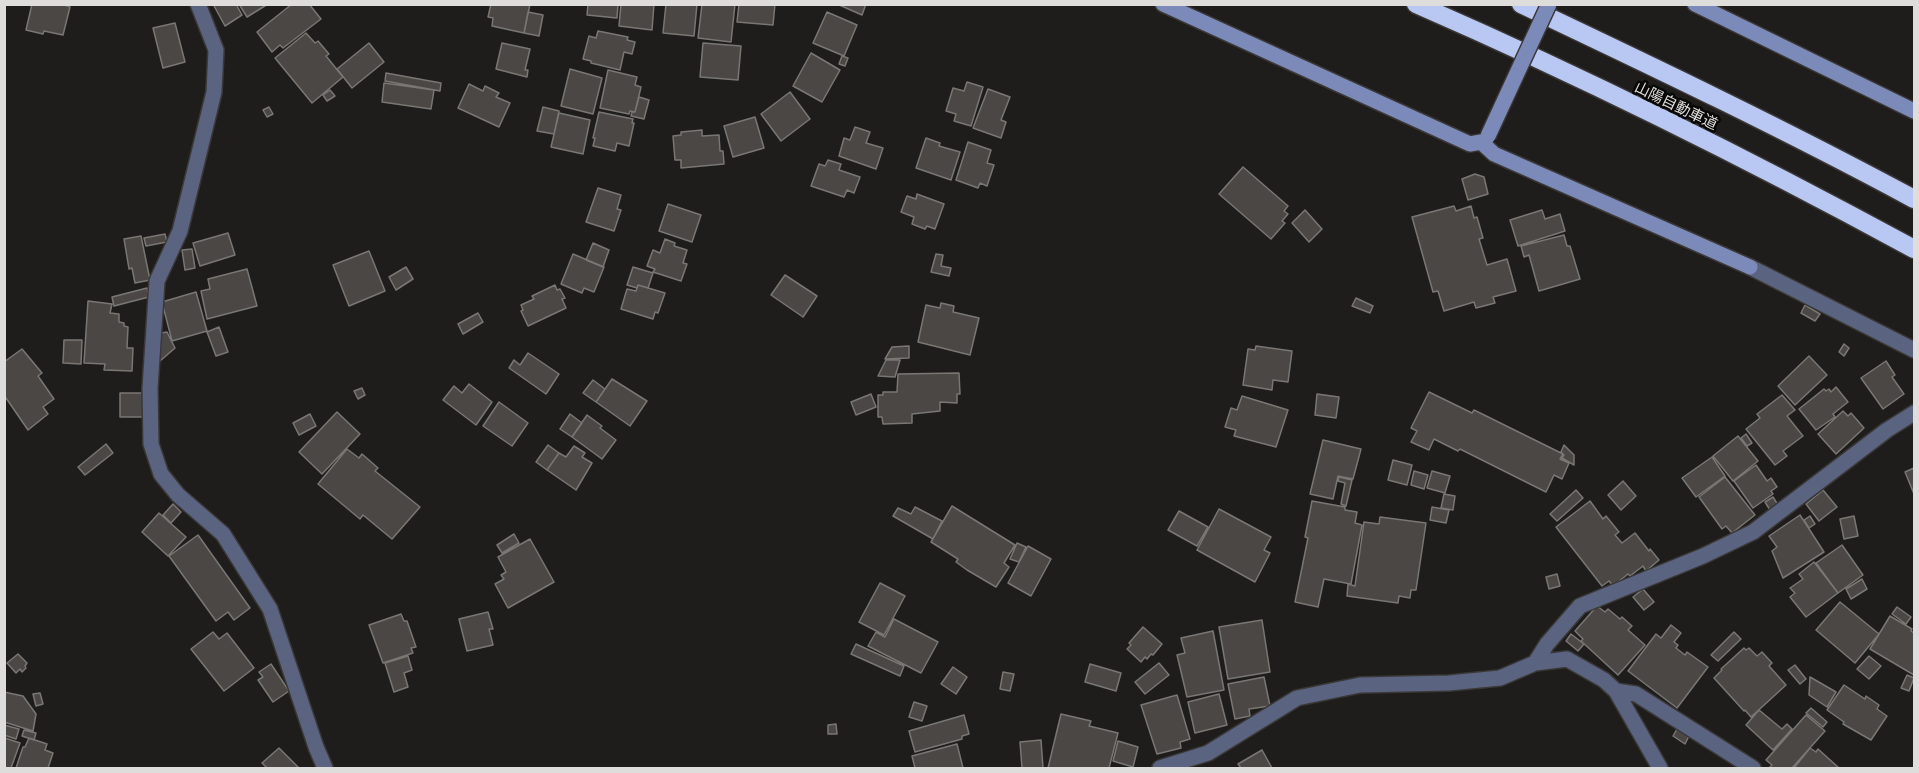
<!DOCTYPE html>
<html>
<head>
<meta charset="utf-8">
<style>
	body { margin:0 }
	#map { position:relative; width:1919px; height:773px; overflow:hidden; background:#1f1d1b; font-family:"Playfair Display",serif }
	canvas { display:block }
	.frame { position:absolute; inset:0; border:6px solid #dfdddc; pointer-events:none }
</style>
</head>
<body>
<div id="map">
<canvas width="1919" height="773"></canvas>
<div class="frame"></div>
</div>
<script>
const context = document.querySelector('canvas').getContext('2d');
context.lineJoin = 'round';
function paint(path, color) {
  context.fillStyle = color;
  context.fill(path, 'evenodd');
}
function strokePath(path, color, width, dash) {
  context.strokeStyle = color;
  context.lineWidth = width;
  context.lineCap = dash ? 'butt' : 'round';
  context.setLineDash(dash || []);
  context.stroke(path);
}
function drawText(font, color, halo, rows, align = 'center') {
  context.font = font + ' "Playfair Display","Noto Sans JP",serif';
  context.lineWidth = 5;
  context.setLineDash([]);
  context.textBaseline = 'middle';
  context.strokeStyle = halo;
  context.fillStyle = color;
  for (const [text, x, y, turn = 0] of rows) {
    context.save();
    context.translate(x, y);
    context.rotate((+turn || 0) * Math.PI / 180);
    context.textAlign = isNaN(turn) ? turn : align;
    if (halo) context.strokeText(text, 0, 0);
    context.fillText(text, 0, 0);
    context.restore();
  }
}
const building = new Path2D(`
	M32,4H62L70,7L63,35L44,31L43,34L26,30Z
	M213,4H236L242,15L225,26Z
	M239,4H268L247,17Z
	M292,4H309L321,19L283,48L280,45L272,52L257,32Z
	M491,4H530L524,33L492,26L493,18L488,17Z
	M588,4H618L617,18L587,15Z
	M621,4H654L652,30L619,26Z
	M666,4H697L694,36L663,33Z
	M702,4H735L731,42L698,38Z
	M739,4H775L773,25L737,22Z
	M837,4H866L862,15Z
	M528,12L543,15L539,36L524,33Z
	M827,12L857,25L844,56L813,43Z
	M175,23L185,62L163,68L153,28Z
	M598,31L628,37L627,40L635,42L632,54L624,52L620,70L591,63V61L583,59L589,36L596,38Z
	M306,33L315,43L318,41L329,54L326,56L343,77L312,103L275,58Z
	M369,43L384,62L352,88L337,69Z
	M502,43L530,49L525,70H528L527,77L496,69Z
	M703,43L741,46L738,80L700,77Z
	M811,53L840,70L822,102L793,86Z
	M842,56L848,58L845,66L839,64Z
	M570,69L602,78L593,114L561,106Z
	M608,70L637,77L635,85L641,87L635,112L630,111L629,114L600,108Z
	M386,73L441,83L440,91L385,81Z
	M967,82L983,87L971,126L954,121L956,114L946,111L953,88L964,91Z
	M384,83L434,90L431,109L382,102Z
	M469,84L483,91L485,86L499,93L496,97L510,103L499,127L458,108Z
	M988,89L1010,97L1001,120L1006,122L1001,138L973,128Z
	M330,90L335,96L327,101L323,95Z
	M790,92L810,119L781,141L761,114Z
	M639,97L649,100L644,119L631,116L632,112H635Z
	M269,107L273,114L267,117L263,110Z
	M543,107L559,111L554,134L537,131Z
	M599,112L633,119L632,123H634L629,146L617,143L615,151L593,146L595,138H593Z
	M559,113L590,120L583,154L551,147Z
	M755,117L764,148L733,157L724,126Z
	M855,127L870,132L866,143L883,148L876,169L839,156L844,138L850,140Z
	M702,130V136L719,135L720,151H723L724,164L681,168V160H675L673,136L681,135V132Z
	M926,138L940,143L939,146L960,152L951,180L916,168Z
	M968,142L991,150L987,163L994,165L987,186L980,183L978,188L956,180Z
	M828,160L841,164L839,170L860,177L854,193L847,190L844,197L811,186L819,164L825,166Z
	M1243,167L1288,206L1284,211L1288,214L1282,221L1285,223L1271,239L1219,194Z
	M1475,174L1484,177L1488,194L1468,200L1462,179Z
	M598,188L621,195L617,209L621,210L614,231L586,222Z
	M917,194L944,204L935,229L927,226L925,229L912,224L914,217L901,212L907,196L916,199Z
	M668,204L701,215L692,242L659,231Z
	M1454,206L1456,211L1471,206L1474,218L1477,217L1483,238L1479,239L1487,265L1507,259L1516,291L1493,297L1495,303L1476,308L1474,302L1444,311L1438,291L1433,292L1412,217Z
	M1305,210L1322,229L1309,242L1292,223Z
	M1542,210L1545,219L1560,214L1565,231L1518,246L1510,220Z
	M228,233L235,255L200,266L193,243Z
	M165,234L167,242L146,246L144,238Z
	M1564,235L1567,246H1570L1580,279L1539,291L1529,255L1524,257L1521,246Z
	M141,236L150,280L135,283L132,268L129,269L124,239Z
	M665,239L675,243L674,246L687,250L683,263L687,264L681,281L653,272L655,269L647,266L653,250L660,253Z
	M593,243L609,250L603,267L586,260Z
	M192,249L195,268L185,270L182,250Z
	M369,251L385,291L349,306L333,265Z
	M573,254L604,267L594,292L584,288L582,293L561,284Z
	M936,254L943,255L941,266L951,268L949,276L931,272Z
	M406,267L413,279L396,290L389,277Z
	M633,267L653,273L648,288L638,285L637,288L627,285Z
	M247,269L257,306L207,319L201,291L210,289L208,279Z
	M785,275L817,296L803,317L771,295Z
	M555,285L557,290L560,289L565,298L562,299L566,308L528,326L521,311L523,310L521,305L534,299L532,296Z
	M638,285L665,293L658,313L655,312L653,319L621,309L627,289L636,291Z
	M147,288L149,297L114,306L112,297Z
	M196,292L207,331L172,341L162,302Z
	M1356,298L1373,306L1370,313L1352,306Z
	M88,301L112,304L110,313L119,314V322L124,323V326L128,327L127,348H133L132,371L104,370L105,364L84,363Z
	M941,303L954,306L953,312L979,318L970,355L918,342L926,305L940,308Z
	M1805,305L1820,314L1815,321L1801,313Z
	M478,313L483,322L463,334L458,324Z
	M219,327L228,352L216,356L207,332Z
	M167,332L175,348L160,361L161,333Z
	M64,340H82L81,364L63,363Z
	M1844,344L1849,348L1844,356L1839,352Z
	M909,346V358L885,359L892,347Z
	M1256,346L1292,351L1288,382L1273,380L1272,390L1243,385L1248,349L1255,350Z
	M22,349L42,373L38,376L54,399L43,407L48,414L28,430L4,395V362Z
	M528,353L559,374L546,394L509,368L514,360L520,365Z
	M1809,356L1827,375L1795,405L1778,386Z
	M886,360H900L895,377L878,376Z
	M1886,361L1895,375L1892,377L1904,394L1883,409L1861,378Z
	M959,373L960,394H957V403L940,402V411L912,414V423L883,424L882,417H878V395H883V392H897L898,374Z
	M612,379L647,401L630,426L596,402Z
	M593,380L605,389L596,402L583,393Z
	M469,384L492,402L476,425L443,400L454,386L462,393Z
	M1836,387L1848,402L1833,414L1835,417L1816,430L1799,409L1824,389L1826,391L1829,389L1831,392Z
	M362,388L365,395L358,399L354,391Z
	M1429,392L1472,413L1474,410L1563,454L1560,459L1569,463L1562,479L1554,475L1546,492L1460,449L1458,451L1434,439L1429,450L1411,442L1417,431L1411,428Z
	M120,393H144V417H120Z
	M871,394L876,407L856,415L851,402Z
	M1317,394L1339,397L1336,418L1315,415Z
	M1782,395L1795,410L1787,416L1803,436L1783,451L1787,456L1775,465L1746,429L1760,418L1757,414Z
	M1242,396L1288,410L1276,447L1234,436L1236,430L1225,427L1231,408L1237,410Z
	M499,402L528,423L512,446L483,426Z
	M1843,411L1848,416L1851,413L1864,428L1836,454L1818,434Z
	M337,412L360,434L322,474L299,452Z
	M310,414L316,426L299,435L293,423Z
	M570,414L582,423L572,437L560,429Z
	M587,415L602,426L600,428L616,440L602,459L572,437Z
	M1746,434L1752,443L1747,446L1741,438Z
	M1738,436L1758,461L1733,481L1713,456Z
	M1323,440L1361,449L1353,479L1338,476L1333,499L1310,494Z
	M106,444L113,453L85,475L78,467Z
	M548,445L559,453L547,470L536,462Z
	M1564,445L1574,455V465L1562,458L1564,455L1561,452Z
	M574,446L585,453L582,457L592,463L576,490L547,470L559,453L566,457Z
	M347,449L359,458L362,454L378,468L375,471L420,507L392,539L363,515L360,519L318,484Z
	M1712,457L1725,476L1696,497L1682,478Z
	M1393,460L1412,465L1407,485L1388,480Z
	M1756,465L1767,481L1771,478L1777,487L1771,491L1773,494L1753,508L1734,481Z
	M1914,468V494L1905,472Z
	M1414,471L1428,475L1424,489L1411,485Z
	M1432,471L1450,476L1445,493L1427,488Z
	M1339,477L1352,480L1346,506L1341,504L1345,483L1338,481Z
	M1725,477L1755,515L1732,533L1726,526L1722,529L1699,497Z
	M1623,481L1636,496L1621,510L1608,495Z
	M1576,490L1583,498L1557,521L1550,514Z
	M1823,490L1837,507L1819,521L1806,504Z
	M1444,494L1455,496L1453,510L1441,508Z
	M1773,497L1778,505L1770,510L1765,502Z
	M1312,501L1345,507V510L1357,512L1355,523L1362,525L1351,584L1324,579L1318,607L1295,602L1308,538L1305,537Z
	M1590,501L1603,519L1606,516L1619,532L1615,535L1622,543L1635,533L1649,551L1650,549L1659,560L1646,571L1643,566L1630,576L1628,574L1613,586L1609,581L1602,586L1556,527Z
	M173,504L181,512L171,523L163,515Z
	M952,506L1015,545L1004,563L1009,567L996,587L967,570L956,562L958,559L931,542Z
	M915,507L942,521L933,539L893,516L898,508L911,514Z
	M1432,507L1449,510L1446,523L1430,520Z
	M1219,509L1271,537L1264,550L1270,553L1255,582L1197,550Z
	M1179,511L1208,527L1197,546L1168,530Z
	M159,513L186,537L168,556L142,532Z
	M1800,515L1824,552L1783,578L1772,551L1777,547L1769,536Z
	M1810,516L1815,524L1809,528L1804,520Z
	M1854,516L1858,536L1844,539L1840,519Z
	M1380,517L1426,523L1416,590H1411L1410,598L1399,596L1398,603L1347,596L1348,584L1355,586L1364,522L1379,524Z
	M514,534L519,543L502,553L497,545Z
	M198,535L250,608L234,620L228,612L216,621L169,556Z
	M530,539L554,582L508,608L495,584L504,579L501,575L506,572L498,557Z
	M1017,543L1026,547L1019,562L1010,559Z
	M1842,545L1863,575L1838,593L1816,563Z
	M1028,546L1051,559L1031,596L1008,583Z
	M1814,562L1838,593L1806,617L1790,597L1795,593L1790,588L1803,579L1799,574Z
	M1557,574L1560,586L1549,589L1546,577Z
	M1862,579L1867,589L1851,599L1846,589Z
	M880,583L905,596L884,635L859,622Z
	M1643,589L1654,602L1644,610L1633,597Z
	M1840,602L1879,634L1855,663L1816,630Z
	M1597,606L1605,612L1608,609L1620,619L1622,617L1632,626L1628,630L1645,645L1618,675L1581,641L1583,639L1575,631Z
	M1897,607L1911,617L1906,624L1892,614Z
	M488,612L493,629H489L493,645L467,651L459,619Z
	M401,614L404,621H407L416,647L411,648L413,653L383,663L369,625Z
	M1890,616L1912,629L1911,631L1914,633V675L1870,649Z
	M894,619L938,642L921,673L868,646L876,632L885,637Z
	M1262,620L1270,672L1228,679L1219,627Z
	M1671,625L1681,633L1674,642L1678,645L1676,648L1685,655L1687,652L1708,667L1677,708L1628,671L1656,634L1661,638Z
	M1143,627L1162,644L1153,655L1151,654L1147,659L1145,657L1141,662L1127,649L1131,645L1129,643Z
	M1213,631L1224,690L1187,697L1177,655L1185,653L1181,638Z
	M213,632L219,639L227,633L254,668L224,691L191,649Z
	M1734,632L1741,639L1718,661L1711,655Z
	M1571,634L1584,644L1578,651L1566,641Z
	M856,644L904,666L900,676L851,654Z
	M1744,648L1746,650L1749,648L1757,656L1762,652L1772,663L1769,666L1786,685L1751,717L1745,710L1744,711L1714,678L1722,670L1721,669Z
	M18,654L27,663L25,666L26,668L22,672L20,669L16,673L7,663Z
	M408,656L412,670L404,673L408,687L394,692L385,663Z
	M1869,656L1881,666L1869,679L1857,669Z
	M1159,663L1169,675L1145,694L1135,682Z
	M271,664L289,691L273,702L258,680L263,677L259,672Z
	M1090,664L1121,673L1116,691L1085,682Z
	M1795,665L1806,679L1800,684L1788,670Z
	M953,667L967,677L956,694L941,684Z
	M1003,672L1014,674L1010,691L1000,689Z
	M1907,675L1914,678L1909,691L1901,688Z
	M1264,677L1270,706L1249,709L1250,716L1235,719L1228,684Z
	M1810,677L1836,692L1827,707L1809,695Z
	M1844,685L1865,699L1866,696L1879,705L1877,709L1887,716L1871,740L1843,724L1844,722L1827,710Z
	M4,692L23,696L36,714L33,731L4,722Z
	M40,693L43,704L36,706L33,694Z
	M1219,694L1227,725L1195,733L1188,702Z
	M1177,695L1190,739L1180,742L1181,748L1157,754L1141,705Z
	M914,702L927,706L922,721L909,717Z
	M1811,708L1827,722L1823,727L1806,713Z
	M1759,710L1782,729L1787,724L1792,729L1773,750L1746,725Z
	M1061,714L1091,721L1089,726L1118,733L1109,768H1048Z
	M964,715L969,734L962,736V739L915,752L909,731Z
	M1806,715L1825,731L1792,768H1769L1772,765L1766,760Z
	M836,724L837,734H828V725Z
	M4,725L19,729L16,739L4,735Z
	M1677,729L1689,736L1685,744L1673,736Z
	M24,730L36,733L34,740L22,736Z
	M5,738L20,743L11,768H4Z
	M29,738L47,744L45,750L53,753L48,768H16L23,747H25Z
	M1041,740L1043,768H1022L1020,742Z
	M1118,741L1138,747L1133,767L1113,761Z
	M957,744L963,768H915L912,756Z
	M279,748L299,768H267L262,763Z
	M1810,748L1816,752L1818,749L1839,768H1794Z
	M1262,750L1272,768H1241L1238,764Z`);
paint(building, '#4a4745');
strokePath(building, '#797774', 1.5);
const street = new Path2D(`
	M198,4L216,50L214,92L180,231L157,281L150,388L151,444L161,474L178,495L223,534L270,609L316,747L325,768
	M1750,267L1914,350
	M1535,663L1567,659L1604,680L1616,691L1636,694L1753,768
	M1616,691L1660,768
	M1160,768L1208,753L1297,698L1360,685L1449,683L1500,678L1535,663L1547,644L1580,606L1703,556L1753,532L1887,430L1914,413`);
const secondary = new Path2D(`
	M1163,4L1470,144L1481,142L1494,154L1750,267
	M1695,4L1914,111`);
const highway = new Path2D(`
	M1416,4C1586,78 1752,161 1914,249
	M1521,4C1654,67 1786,130 1914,199`);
strokePath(street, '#3a3836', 18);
strokePath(secondary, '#3a3836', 18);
strokePath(highway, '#3a3836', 21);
strokePath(street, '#5a6380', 15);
strokePath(secondary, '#7c8ab9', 15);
strokePath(highway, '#b9c7f3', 18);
const secondaryBridge = new Path2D(`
	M1488,136L1549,4`);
strokePath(secondaryBridge, '#3a3836', 18, []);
strokePath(secondaryBridge, '#7c8ab9', 15);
drawText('15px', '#dfdddc', '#080807', [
	["山陽自動車道",1676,106,26]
]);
</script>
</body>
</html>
